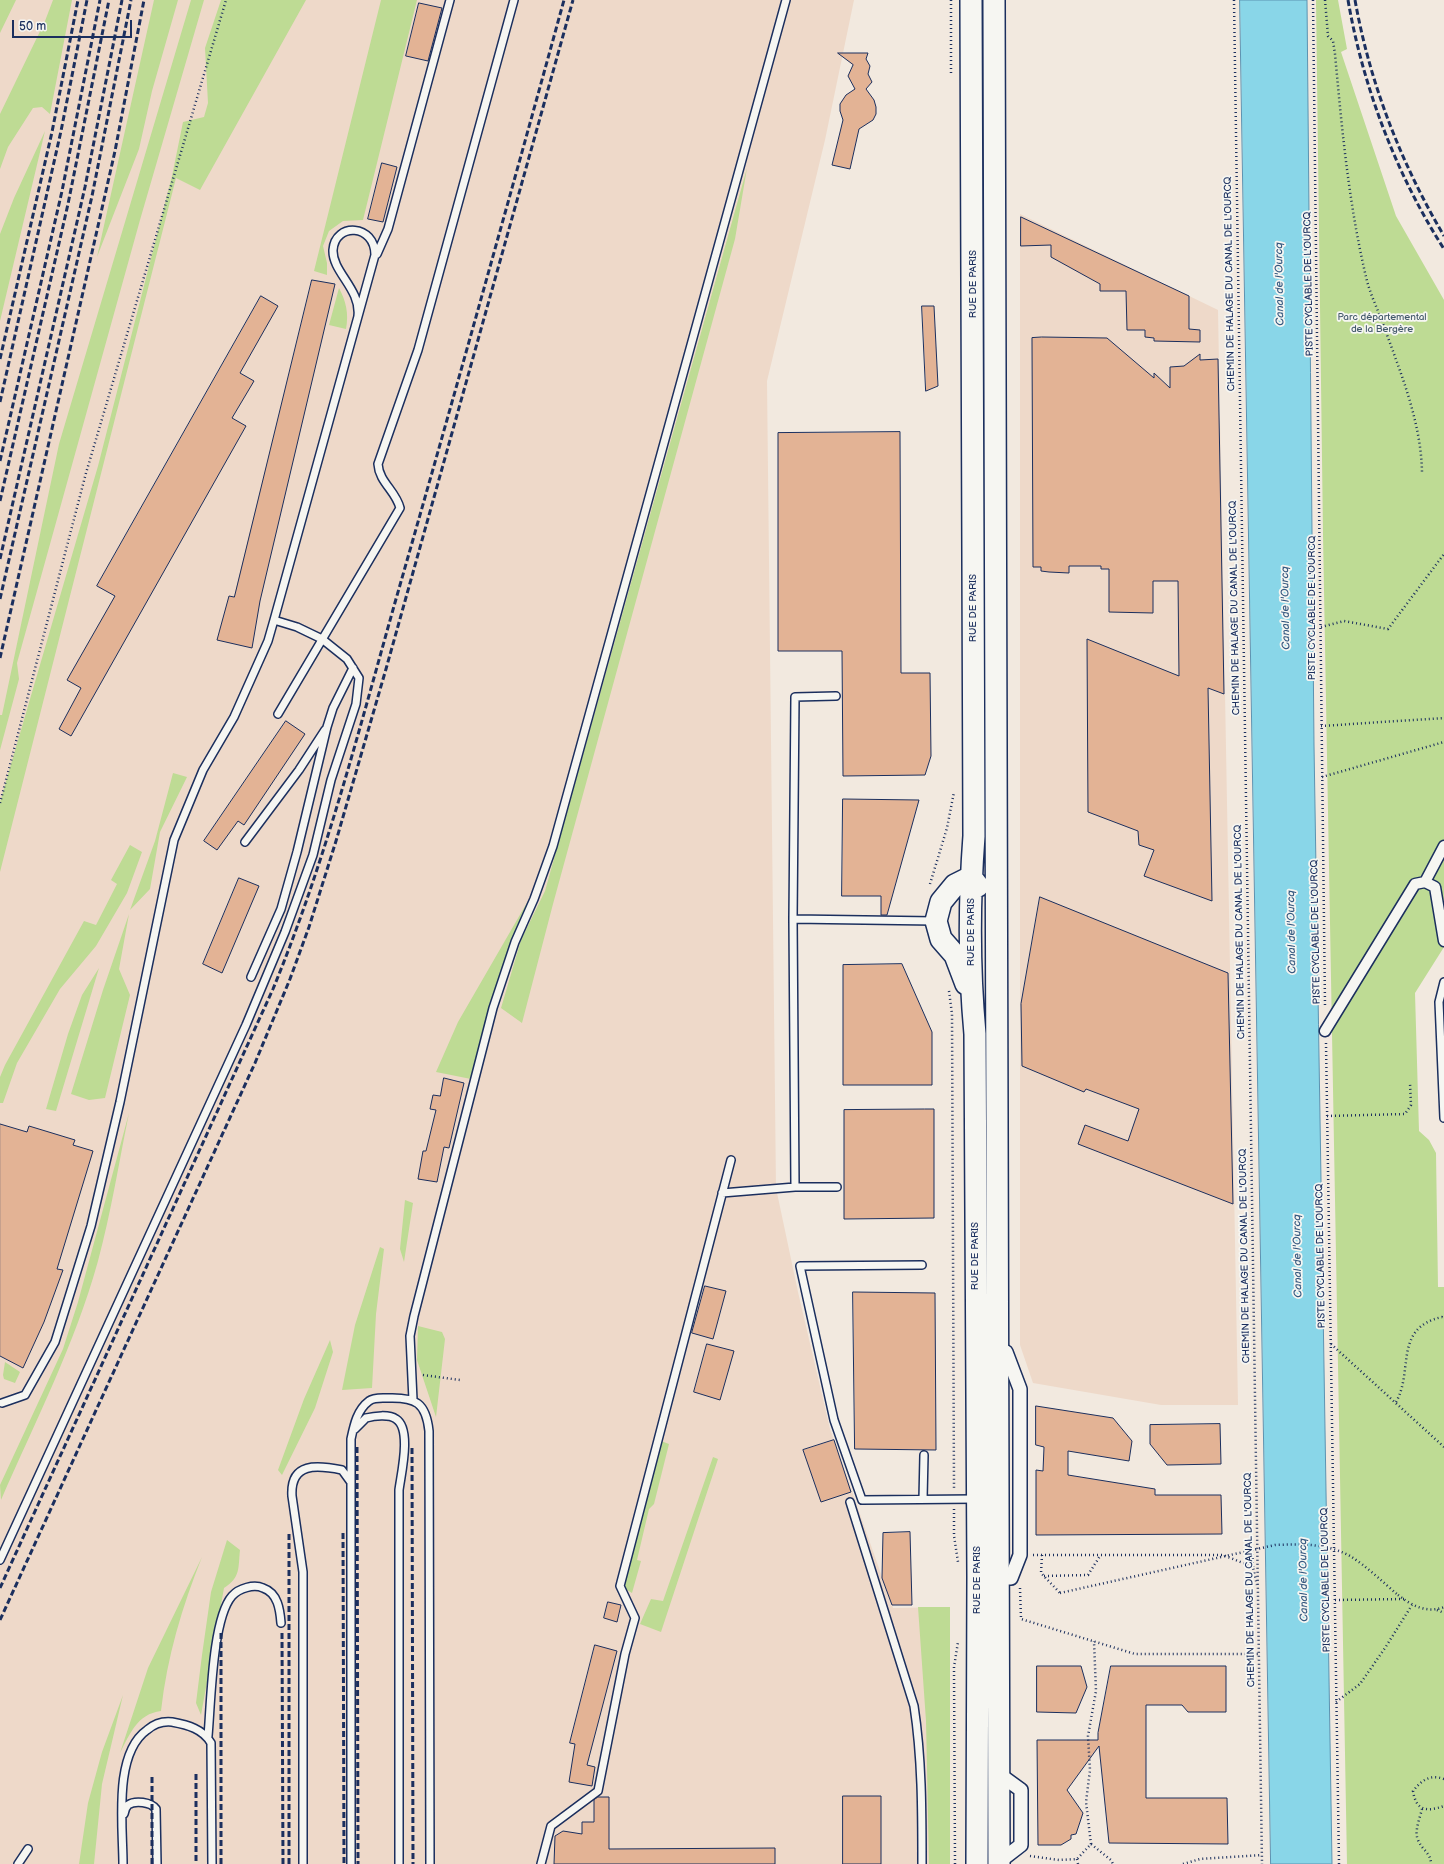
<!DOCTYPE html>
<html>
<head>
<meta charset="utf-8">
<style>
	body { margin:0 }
	#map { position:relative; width:1444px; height:1864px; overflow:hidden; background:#f2e9df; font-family:"Balsamiq Sans",sans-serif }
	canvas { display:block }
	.scale { position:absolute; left:12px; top:20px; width:120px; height:18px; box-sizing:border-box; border:2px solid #1b2f5e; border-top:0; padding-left:5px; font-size:12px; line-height:14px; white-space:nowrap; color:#1b2f5e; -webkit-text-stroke:3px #f6f6f2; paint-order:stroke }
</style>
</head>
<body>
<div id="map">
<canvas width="1444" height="1864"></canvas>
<div class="scale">50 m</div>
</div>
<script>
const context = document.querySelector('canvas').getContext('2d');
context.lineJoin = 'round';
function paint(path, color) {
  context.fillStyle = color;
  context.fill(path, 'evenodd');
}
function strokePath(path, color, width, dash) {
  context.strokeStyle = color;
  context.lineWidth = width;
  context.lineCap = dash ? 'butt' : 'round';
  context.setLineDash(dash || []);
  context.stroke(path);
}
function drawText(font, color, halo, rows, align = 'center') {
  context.font = font + ' "Balsamiq Sans",sans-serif';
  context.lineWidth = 3.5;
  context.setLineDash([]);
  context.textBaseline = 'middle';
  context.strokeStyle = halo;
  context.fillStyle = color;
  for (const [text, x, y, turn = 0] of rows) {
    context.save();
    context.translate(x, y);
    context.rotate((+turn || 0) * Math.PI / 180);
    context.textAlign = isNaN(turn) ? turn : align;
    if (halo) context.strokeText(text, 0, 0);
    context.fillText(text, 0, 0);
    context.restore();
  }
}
paint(new Path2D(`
	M0,0H854L825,140L767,381L776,1188L798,1292L830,1429L893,1608L950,1607V1864H0Z
	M1020,214L1218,310L1238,1405H1161L1033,1383L1020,1345Z`), '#eed9c9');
paint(new Path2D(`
	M0,0H16L0,33Z
	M53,0H72L50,114L42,107L33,108L8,147L0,169V114L45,21Z
	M154,0H178L152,91L139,149L97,257Z
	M191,0H204L140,220L17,663L19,679L0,750V715H2L59,444Z
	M221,0H306L200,190L176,178L0,872V802L98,466L172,176L183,122L204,117L208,103L205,48Z
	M381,0H417L363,220L343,221L329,231L323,246L327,263V275L314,271Z
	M1316,0H1338L1347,49L1341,52L1396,216L1444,300V947L1415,993L1419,1131L1429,1140L1436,1153L1438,1287H1444V1864H1347L1323,535Z
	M45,131L0,321V234L14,198Z
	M747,168L735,239L553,904L522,1023L501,1008L521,940L545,891Z
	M339,288C346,301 349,314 346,329L329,325Z
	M173,773L187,777L160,832L150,889L130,910L155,841Z
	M130,845L142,852L127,893L96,946L60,989L17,1063L3,1103H0V1077L5,1065L84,921L96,925L117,884L111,880Z
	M536,887L526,907L490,1003L471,1079L436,1072L458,1022Z
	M129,914L119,969L130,995L105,1098L89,1100L71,1094L103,990Z
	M99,968L56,1111L46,1109L68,1034L82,995Z
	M129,1113C119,1162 111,1213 98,1261C75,1344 35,1422 1,1500L0,1485L63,1349L78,1302Z
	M405,1200L413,1203L404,1262L400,1249Z
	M380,1247L384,1249L376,1314L372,1388L342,1390L355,1325Z
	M418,1326L442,1332L445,1339L436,1417L417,1360Z
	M330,1340L333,1352L315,1408L282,1475L278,1470L304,1399Z
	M5,1362L20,1372L15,1383L4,1379L3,1375Z
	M661,1441L669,1444L654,1504L649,1509L637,1560L641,1561L632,1593L624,1588Z
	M713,1457L718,1459L661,1632L640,1624L651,1599L663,1601Z
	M227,1540L240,1550C238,1568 241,1577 224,1588L201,1715L196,1703L202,1655L211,1592Z
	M202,1557C182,1607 167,1657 161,1711C137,1714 130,1734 120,1753L148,1668Z
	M918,1607H950V1864H929L926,1721Z
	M123,1695L102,1784L94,1864H79L88,1803L102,1752Z`), '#bedb94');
const water = new Path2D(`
	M1240,0H1307L1314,745L1332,1864H1271Z`);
paint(water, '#89d6e8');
strokePath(water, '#5d93b1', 1);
const building = new Path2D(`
	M419,3L442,8L428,61L406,56Z
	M838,53H868L866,59L870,66L868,74L872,82L866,89L874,100L876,107V114L873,120L859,129L850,169L832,165L843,120L840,111V104L846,95L855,89L848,76L853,65Z
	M382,163L397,167L383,222L368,219Z
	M1021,217L1189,296V329L1200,330V342L1154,341V338L1145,337V330H1127L1126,291H1100V284L1051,257V245L1021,246Z
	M312,280L335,284L260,601L252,648L217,640L229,596L234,597Z
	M261,296L278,306L240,373L254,381L232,418L246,426L71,736L59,729L81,688L67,680L115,596L97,586Z
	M922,306H934L938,386L926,391Z
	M1042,337L1107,338L1154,378V373L1170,388V367L1184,366L1200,354V360L1218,359L1224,694L1208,688L1212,901L1144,876L1154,850L1139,845L1138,831L1088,812L1087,639L1179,676L1178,581H1153V613L1109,612V569H1101V566H1069V573L1049,572L1041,571V567H1033L1032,338Z
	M900,432L901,673H930L931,756L925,775L843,776L842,651H778V433Z
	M286,721L305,734L244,825L238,821L217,850L204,841Z
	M843,799L919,800L887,915H881V896H842Z
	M239,878L259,886L222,973L203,964Z
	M1040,897L1228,973L1233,1204L1078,1144L1085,1125L1128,1141L1139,1109L1086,1089L1084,1092L1022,1066L1021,1004Z
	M902,964L932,1032V1085H843V965Z
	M444,1078L464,1083L449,1148L444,1147L437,1182L418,1179L423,1151H426L436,1110L430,1109L433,1095L440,1096Z
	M925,1109H934V1218L844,1219V1110Z
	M0,1124L27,1132L29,1126L75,1140L73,1145L93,1151L57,1269L63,1270L44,1322L23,1368L0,1356Z
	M705,1286L726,1291L713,1339L692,1333Z
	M853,1292L935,1293L936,1450L855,1449Z
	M707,1344L734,1351L720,1400L694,1392Z
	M1036,1406L1113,1418L1132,1441L1129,1461L1068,1451V1475L1155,1489V1495H1221L1222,1534L1036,1535V1470L1043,1471L1044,1447L1036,1445Z
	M1220,1424L1221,1464L1167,1465L1150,1444V1425Z
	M834,1440L851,1492L821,1502L803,1450Z
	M910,1532L912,1605H892L882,1578L883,1533Z
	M608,1602L621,1605L617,1622L604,1618Z
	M595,1645L617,1651L587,1765L595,1767L592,1786L569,1782L575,1744L570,1743Z
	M1037,1666H1081L1087,1687L1076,1713L1037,1712Z
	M1111,1666H1226V1712H1188L1182,1705H1146V1798H1227L1228,1844L1109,1843L1099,1746L1067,1790L1083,1813L1076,1834L1071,1835V1839L1061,1845H1038L1037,1740H1098V1733Z
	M843,1796H881V1864H843Z
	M598,1797H609V1849L775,1848V1864H554L555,1836L563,1831L582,1834V1822H594V1800Z`);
paint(building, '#e3b395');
strokePath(building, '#1b2f5e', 1);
const service = new Path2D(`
	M377,254L388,229L450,0
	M278,714L400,508C396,491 379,482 378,464L418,350L514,0
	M245,842L299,770L325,730
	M793,919L795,697L836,696
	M251,977L281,909L297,852L327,727L333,708L353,668
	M1444,982L1439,1002L1444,1118
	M837,1187H795L793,919L935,921
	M722,1193L795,1187
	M922,1265L800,1266L834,1420L862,1500L976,1499
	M413,1400L410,1336L414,1316L493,1008L515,942L534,899L553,846L786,0
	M2,1403L25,1395L55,1342L91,1226L120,1102L174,840L203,770L234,717L268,641L274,620L375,255C375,224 335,222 333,250C332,272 361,289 358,316
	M355,1429L366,1418C374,1416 389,1414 396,1419C412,1429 401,1474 399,1490V1864
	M923,1499L924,1455
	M850,1502L914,1706C922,1758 922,1811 922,1864
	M0,1560L246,1025L285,932L313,855L331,780L356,704L359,678L347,659L322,639L297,627L274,620
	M208,1736C211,1704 212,1619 232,1596C239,1588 254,1584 263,1588C278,1593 280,1610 281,1623
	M124,1814C125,1811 125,1808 128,1805C135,1800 151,1802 156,1809L157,1864
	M18,1864L28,1849
	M123,1864C123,1826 113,1754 147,1730C154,1724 163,1721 172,1722C188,1725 203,1729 211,1743L212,1864
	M303,1864V1572L292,1496C290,1462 317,1465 342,1470L350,1481
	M351,1864V1439C354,1425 357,1410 369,1401C374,1397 382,1398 388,1398C416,1397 426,1403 429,1431L430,1864
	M541,1864L551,1826L598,1791L625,1654L635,1618L620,1586L731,1160`);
const pedestrian = new Path2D(`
	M1425,882L1444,846
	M1325,1031L1415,884L1425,882L1435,887L1444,941`);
const minor = new Path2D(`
	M998,1578H1011L1020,1555V1389L1006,1352
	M999,1774L1021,1790V1845L999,1862`);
const primary = new Path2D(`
	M971,0L974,836C969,902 969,969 975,1034L978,1577L977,1864
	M994,0L999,1864
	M966,984L955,955L941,939L936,921L941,902L955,885L971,877L978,886`);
strokePath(service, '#1b2f5e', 10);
strokePath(pedestrian, '#1b2f5e', 13);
strokePath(minor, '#1b2f5e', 16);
strokePath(primary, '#1b2f5e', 24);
strokePath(new Path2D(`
	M951,0V73
	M1234,0L1262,1864
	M1313,0L1325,1006
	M1325,0L1328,36L1333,41L1335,54C1342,130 1349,207 1367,281C1371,296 1378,310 1383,324C1400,371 1421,421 1422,472
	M1321,627L1344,621L1388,629L1444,554
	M1321,726L1444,718
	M1322,777L1444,742
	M0,803L86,473L226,0
	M930,884L947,828L954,792
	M949,991L952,1014L954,1488
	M1326,1043L1339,1864
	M1327,1116L1405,1114L1411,1105L1410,1083
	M1331,1344L1444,1447
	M423,1375L460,1380
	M1396,1402C1414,1371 1393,1328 1442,1317L1444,1318
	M954,1509V1536L958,1562
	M1252,1550L1253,1567
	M1033,1555H1223L1253,1567L1257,1585
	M1042,1555L1041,1573L1060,1593
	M1044,1576L1088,1575L1100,1556
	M1020,1588L1021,1619L1135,1654H1259
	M1398,1595C1411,1605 1427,1614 1444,1607
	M1335,1600L1404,1599
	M1437,1610L1444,1613
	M1336,1702L1360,1684L1385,1648L1412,1605
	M1444,1779C1430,1774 1422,1780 1413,1791C1416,1811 1427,1812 1444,1806
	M1422,1809C1420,1818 1414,1831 1418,1840C1422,1850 1431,1853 1431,1864
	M1091,1844L1086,1802L1090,1770L1088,1736L1096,1691L1094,1641
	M1030,1856L1059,1860L1077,1859L1091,1844L1111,1860L1113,1864
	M1077,1859L1078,1864
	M955,1864L954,1667L958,1642
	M1183,1864L1200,1859L1262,1855`), '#1b2f5e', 2.5, [1, 3]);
strokePath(service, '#f6f6f2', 7);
strokePath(pedestrian, '#f6f6f2', 10);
strokePath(minor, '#f6f6f2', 13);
strokePath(primary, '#f6f6f2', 21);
strokePath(new Path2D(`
	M1348,0C1363,87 1396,174 1444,249
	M1355,0C1370,84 1401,163 1444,236
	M0,359L52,132L78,0
	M0,402L61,131L87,0
	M0,461L62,191L100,0
	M0,501L68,204L109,0
	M0,559L85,187L122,0
	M0,599L92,196L131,0
	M0,658L115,151L144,0
	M357,1447L358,1864
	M412,1448L413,1864
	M343,1533L344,1864
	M289,1534V1864
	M0,1588L273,989C325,863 359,730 396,599C453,400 509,200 564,0
	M0,1620L255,1063L290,979L309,927L336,841L386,669L573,0
	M221,1633V1864
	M282,1633L283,1864
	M196,1774V1864
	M152,1864V1774`), '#1b2f5e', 3, [6, 3]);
strokePath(new Path2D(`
	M1060,1593L1275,1545C1301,1544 1326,1543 1350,1556C1365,1565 1384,1583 1398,1595`), '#1b2f5e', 2.5, [1, 3]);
drawText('10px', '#1b2f5e', '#f6f6f2', [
	["RUE DE PARIS",973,284,-90],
	["CHEMIN DE HALAGE DU CANAL DE L'OURCQ",1230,284,-91],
	["PISTE CYCLABLE DE L'OURCQ",1309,284,-91],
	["RUE DE PARIS",973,608,-90],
	["CHEMIN DE HALAGE DU CANAL DE L'OURCQ",1235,608,-91],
	["PISTE CYCLABLE DE L'OURCQ",1312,608,-90],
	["RUE DE PARIS",971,932,-90],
	["CHEMIN DE HALAGE DU CANAL DE L'OURCQ",1240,932,-91],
	["PISTE CYCLABLE DE L'OURCQ",1316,932,-91],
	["RUE DE PARIS",975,1256,-90],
	["CHEMIN DE HALAGE DU CANAL DE L'OURCQ",1245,1256,-91],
	["PISTE CYCLABLE DE L'OURCQ",1321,1256,-91],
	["RUE DE PARIS",977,1580,-90],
	["CHEMIN DE HALAGE DU CANAL DE L'OURCQ",1250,1580,-91],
	["PISTE CYCLABLE DE L'OURCQ",1326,1580,-91]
]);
drawText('10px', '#445a6c', '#f6f6f2', [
	["Parc départemental",1382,317],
	["de la Bergère",1382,329]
]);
drawText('italic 11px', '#365980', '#f6f6f2', [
	["Canal de l'Ourcq",1280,284,-91],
	["Canal de l'Ourcq",1286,608,-91],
	["Canal de l'Ourcq",1292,932,-91],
	["Canal de l'Ourcq",1298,1256,-91],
	["Canal de l'Ourcq",1304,1580,-91]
]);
</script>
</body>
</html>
